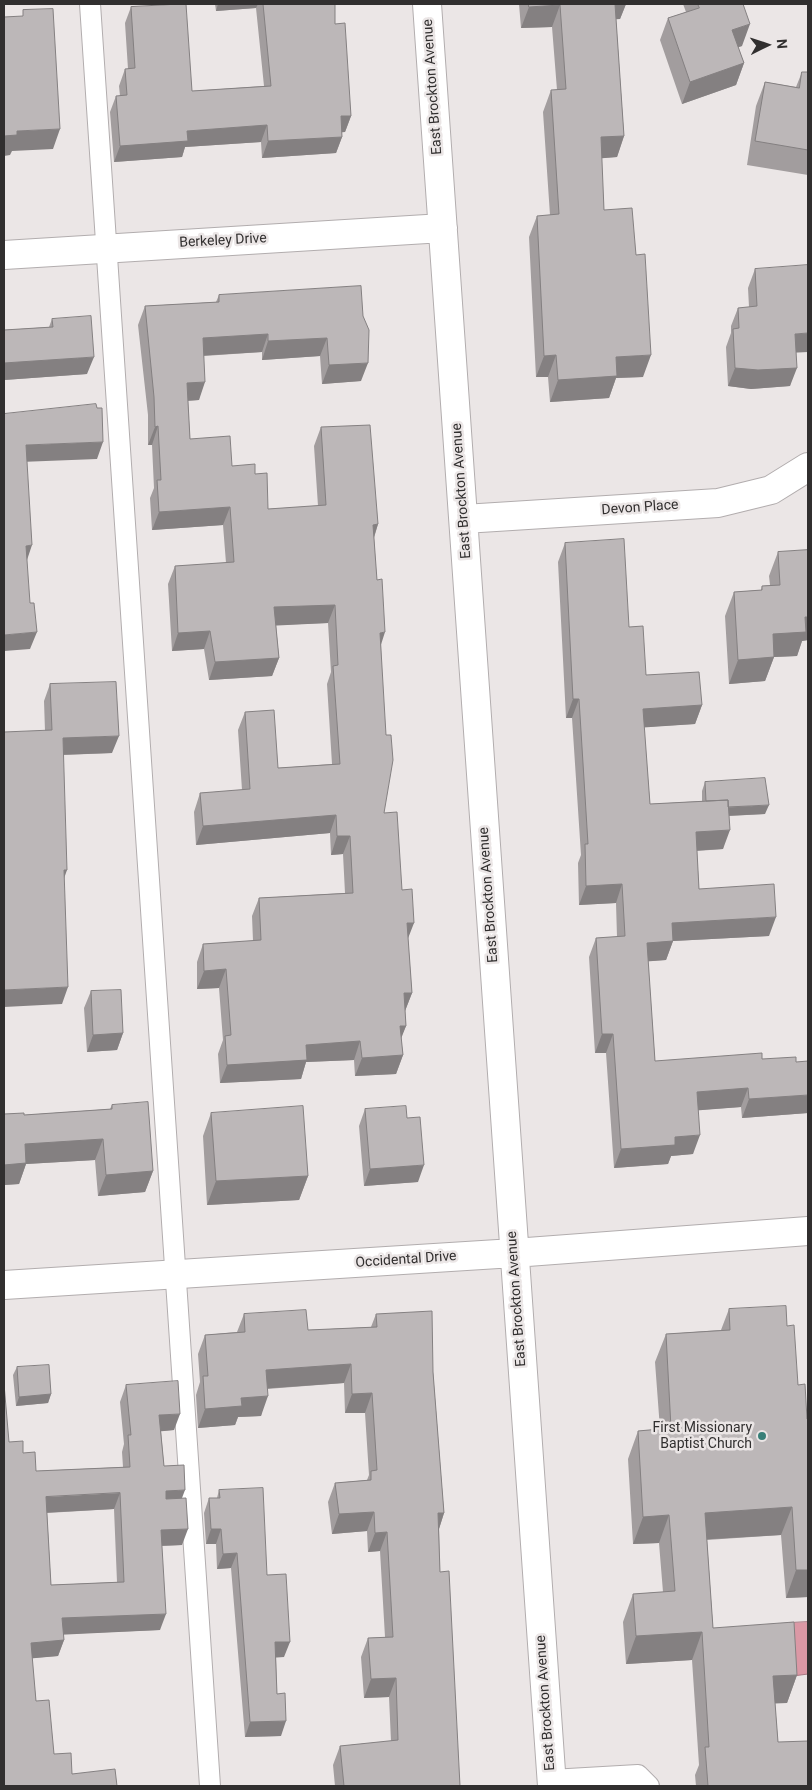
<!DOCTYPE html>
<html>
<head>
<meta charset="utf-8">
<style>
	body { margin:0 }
	#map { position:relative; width:812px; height:1790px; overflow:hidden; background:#ebe6e6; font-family:Roboto,sans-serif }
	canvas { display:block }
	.frame { position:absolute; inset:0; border:5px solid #312f2f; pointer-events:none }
	.north { position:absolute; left:742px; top:20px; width:50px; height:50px; -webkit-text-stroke:4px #ebe6e6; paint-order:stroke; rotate:86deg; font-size:14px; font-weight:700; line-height:20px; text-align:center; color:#312f2f }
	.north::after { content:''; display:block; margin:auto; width:18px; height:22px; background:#312f2f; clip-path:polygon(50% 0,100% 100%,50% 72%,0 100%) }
</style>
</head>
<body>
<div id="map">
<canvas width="812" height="1790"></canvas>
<div class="frame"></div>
<div class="north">N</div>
</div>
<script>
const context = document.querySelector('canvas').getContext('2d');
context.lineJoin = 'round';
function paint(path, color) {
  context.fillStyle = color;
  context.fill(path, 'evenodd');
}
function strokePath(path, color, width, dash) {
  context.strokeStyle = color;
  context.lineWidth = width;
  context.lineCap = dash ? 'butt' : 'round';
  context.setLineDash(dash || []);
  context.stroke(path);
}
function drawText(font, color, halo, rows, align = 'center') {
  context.font = font + ' Roboto,sans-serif';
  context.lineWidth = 5;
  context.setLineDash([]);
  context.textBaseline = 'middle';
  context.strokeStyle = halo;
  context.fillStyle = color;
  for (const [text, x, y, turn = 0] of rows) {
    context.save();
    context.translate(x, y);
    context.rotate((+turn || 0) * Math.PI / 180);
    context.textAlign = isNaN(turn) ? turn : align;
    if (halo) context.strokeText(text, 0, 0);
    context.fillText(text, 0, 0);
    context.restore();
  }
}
const water = new Path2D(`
	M808,1622V1674L793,1676L789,1623Z`);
paint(water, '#db98a5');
strokePath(water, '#a87882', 1);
const lane = new Path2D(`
	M90,4L210,1786
	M551,1780L638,1775L649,1786`);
const street = new Path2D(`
	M427,4L552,1786
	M4,255L443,228
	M464,519L718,503L771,490L808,467
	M4,1285L514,1253L808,1231`);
strokePath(lane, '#b2adae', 22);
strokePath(street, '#b2adae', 30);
strokePath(lane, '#fff', 20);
strokePath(street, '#fff', 28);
paint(new Path2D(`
	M215,4H335V24L351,116L345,132H342V137L336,153L262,158L261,142L185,147L182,157L114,162L110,112L116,96H120L119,86L125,69H128L125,23L131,7L192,91L264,86L256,8L216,11Z
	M519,4H626L620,19H616L624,136L617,157L601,158L604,210L643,377L616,378L609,398L550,402L548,377H536L529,237L537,216L550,215L543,112L551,90H557L552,27L521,28Z
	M683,4H743L742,46L738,47L744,63L736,85L682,104L660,40L668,18L686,12Z
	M802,72H808V175L747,165L756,106L765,82L796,87Z
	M755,269L808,352H796L790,386L751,389L728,386L726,347L731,333V326L738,308L749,307L748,288Z
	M361,286V381L322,384L320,356L262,360V352L204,356L199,400L188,401L190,439L232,466L255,474L268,509L318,506L314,446L321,427L378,524L374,538L381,645L384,813L402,890L408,939L412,993L405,1011L406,1026L401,1037L403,1055L396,1074L355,1076L354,1060L306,1062L301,1079L220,1083L218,1054L223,1040L219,988L197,989V962L203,944L253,941L252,916L259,898L345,893L343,854L331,855L330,833L196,845L194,812L200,793L242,790L238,730L245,712L278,768L332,764L327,684L331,672L328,623L276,625L279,658L272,676L209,680L204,649L172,651L168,584L175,566L226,563L223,525L152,530L150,498L154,488L152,445H148V415L138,325L145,306L216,302L219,295Z
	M52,319L87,374L4,380V330L49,327Z
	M565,543L629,627L646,675L702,705L695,724L644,727L650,804L702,801V791L705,782L765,814L729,816L723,849L697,851L699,889L769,936L673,941L666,960L648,961L655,1061L762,1059L796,1062L808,1113L742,1118L741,1107L698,1110L693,1154L671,1156L668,1164L614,1168L606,1053H595L589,957L596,938L617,937L616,903L579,905L578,863L581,855L572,718H566L558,562Z
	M808,550V640L802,641L797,656L774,657L765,681L729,684L725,616L734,592L761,590L762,586L770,585L769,576L778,552Z
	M50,684L112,753L63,755L64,878L62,1004L45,731L44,701Z
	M91,991L123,1033L117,1050L87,1052L84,1008Z
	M112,1105L153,1171L145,1192L98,1196L95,1160L26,1164L19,1184L4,1185V1114L24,1115L110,1109Z
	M365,1109L407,1118L418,1182L364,1186L359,1126Z
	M211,1113L308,1176L299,1200L207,1205L203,1136Z
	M729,1309L787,1326L798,1385L807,1419H808V1597L786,1598L781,1535L707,1540L713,1628L797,1675L787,1703H775L778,1742L808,1786H696L695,1775L699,1765L692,1660L626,1664L623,1622L633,1594L663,1592L659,1543L633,1544L628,1459L638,1431L660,1429L655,1362L666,1334L721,1330Z
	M244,1314L308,1330L371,1327L376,1314L433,1372L444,1513L439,1529L440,1572L460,1786H335L333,1765L340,1746L391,1741L389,1697L364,1698L361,1657L368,1638L385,1637L380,1551L368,1552L367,1531L332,1534L328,1502L335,1483L367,1480L369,1475L365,1413H345L344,1383L267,1389L261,1416L238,1417L235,1425L198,1428L196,1395L200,1382L198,1354L205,1335L237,1332Z
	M17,1367L51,1394L48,1403L16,1406L13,1375Z
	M126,1385L174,1430L161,1431L164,1466L182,1498V1545L162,1546L160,1630L63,1634L64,1640L58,1656L32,1658L36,1701L54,1754L72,1774L4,1786L9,1442L23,1453L36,1471L123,1467L122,1452L124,1444L120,1402ZM114,1509L117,1582L51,1585L47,1513Z
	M219,1490L267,1575L284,1657H276L277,1694L281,1736L245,1737L231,1568L217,1569L216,1544H206L204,1513L209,1498H217Z`), '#a29d9e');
paint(new Path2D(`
	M218,4H258L256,8L216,11Z
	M612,4H626L620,19L606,20Z
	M560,5L552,27L521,28L529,7Z
	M750,24L742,46L724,52L732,30Z
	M744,63L736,85L682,104L690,82Z
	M341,116H351L345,132L335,133Z
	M267,125L261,142L185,147L182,157L114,162L120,146L187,131Z
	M60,129L53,149L12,151L10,155L4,156V136L17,131Z
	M624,136L617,157L593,159L601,137Z
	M342,137L336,153L262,158L268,141Z
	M808,333V352L788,353L795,334Z
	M268,334L262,352L196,356L203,338Z
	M327,338L320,356L262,360L268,341Z
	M556,355L548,377H536L544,356Z
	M651,355L643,377L616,378L609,398L550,402L558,380L616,357Z
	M94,357L87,374L4,380V363Z
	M368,363L361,381L322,384L329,365Z
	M735,368H797L790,386L751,389L728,386Z
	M205,382L199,400L180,401L187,383Z
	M158,426L152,445H148L155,427Z
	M103,442L97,459L20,462L26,445Z
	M230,507L223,525L152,530L159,512Z
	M378,524L372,543L373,525Z
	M32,545L26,563V546Z
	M335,605L328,623L267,626L274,607Z
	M805,617H808V640L802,641L797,656L774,657L765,681L729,684L738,660L773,634Z
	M210,631L204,649L172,651L178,633Z
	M37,632L30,649L4,651V635Z
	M385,632L379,651L380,633Z
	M279,658L272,676L209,680L215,662Z
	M573,699H579L572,718H566Z
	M702,705L695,724L636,728L643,709Z
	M119,736L112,753L56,755L63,738Z
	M769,805L765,814L703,817L707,809Z
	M336,815L330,833L196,845L203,826Z
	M730,830L723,849L689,851L696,832Z
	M337,836H350L343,854L331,855Z
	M64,870H67L61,887Z
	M622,884L616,903L579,905L586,886Z
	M776,917L769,936L673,941L666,960L640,962L647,943L672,923Z
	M407,923H414L407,941Z
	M226,969L219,988L197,989L204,971Z
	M68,987L62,1004L4,1007V990Z
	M404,993H412L405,1011Z
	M400,1026H406L399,1044Z
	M123,1033L117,1050L87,1052L93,1035Z
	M602,1034H613L606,1053H595Z
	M360,1041L354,1060L306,1062L301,1079L220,1083L227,1065L306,1045Z
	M403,1055L396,1074L355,1076L362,1058Z
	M748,1088L741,1107L690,1111L697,1092Z
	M808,1095V1113L742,1118L749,1099Z
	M700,1135L693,1154L671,1156L668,1164L614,1168L621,1149L675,1137Z
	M103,1139L95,1160L26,1164L19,1184L4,1185V1165L25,1144Z
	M424,1165L418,1182L364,1186L370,1169Z
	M153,1171L145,1192L98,1196L106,1175Z
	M308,1176L299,1200L207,1205L216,1181Z
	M351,1364L344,1383L259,1389L266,1370Z
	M372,1393L365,1413H345L352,1394Z
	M51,1394L48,1403L16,1406L19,1397Z
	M268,1396L261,1416L238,1417L235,1425L198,1428L205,1409L241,1398Z
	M180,1414L174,1430L154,1432L159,1415Z
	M185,1490L179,1506L160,1507L166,1491Z
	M120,1493L114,1509L40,1513L46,1497Z
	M792,1507L781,1535L695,1540L705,1513Z
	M374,1512L367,1531L332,1534L339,1514Z
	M438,1513H444L438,1532Z
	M669,1515L659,1543L633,1544L643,1517Z
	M188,1529L182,1545L155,1546L161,1530Z
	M211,1529H221L216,1544H206Z
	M387,1532L380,1551L368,1552L375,1533Z
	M237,1553L231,1568L217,1569L223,1554Z
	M796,1570H808V1597L786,1598Z
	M166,1614L160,1630L56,1635L62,1618Z
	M702,1632L692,1660L626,1664L636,1636Z
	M64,1640L58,1656L25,1659L31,1643Z
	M275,1642H290L284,1657L270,1658Z
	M797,1675L787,1703L763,1704L773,1676Z
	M396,1678L389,1697L364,1698L371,1679Z
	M286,1721L281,1736L245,1737L250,1722Z`), '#848081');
const building = new Path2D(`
	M180,4H186L192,91L271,86L263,4H335V24L345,23L351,116H341L342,137L268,141L267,125L187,131L188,141L120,146L116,96L127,95L125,69L135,68L131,7Z
	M529,4H615L624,136L601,137L604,210L632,208L636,255L645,254L651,355L616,357L617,376L558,380L556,355L544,356L537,216L559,214L551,90L566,89L560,5L529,7Z
	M698,4H743L750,24L732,30L744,63L690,82L668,18L699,8Z
	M53,9L60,129L17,131V135L4,136V17L23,16V10Z
	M802,72H808V150L755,141L765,82L799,88Z
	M808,265V333L795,334L797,368L758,370L735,368L733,329L739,328L738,308L757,306L755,269Z
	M361,286L363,316L369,330L368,363L329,365L327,338L268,341V334L203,338L205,382L187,383L190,439L230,436L232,466L255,464V474L267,473L268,509L326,505L321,427L370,425L378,524L373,525L377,580L382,579L385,632L380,633L386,735H391L393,760L384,813L397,812L402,890L412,889L414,923H407L412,993H404L406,1026H400L403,1055L362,1058L360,1041L306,1045L307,1060L227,1065L225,1036L231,1035L226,969L204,971L203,944L261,940L259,898L353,893L350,836H337L336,815L203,826L200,793L250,789L245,712L274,710L278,768L340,764L333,666L338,665L335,605L274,607L279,658L215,662L210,631L178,633L175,566L234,562L230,507L159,512L157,480H161L158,426L155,427L154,397L145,306L219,302V295Z
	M91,316L94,357L4,363V330L53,327L52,319Z
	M96,404L97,408H102L103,442L26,445L32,545L26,546L30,603H34L37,632L4,635V414Z
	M624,539L629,627L643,626L646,675L699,672L702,705L643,709L650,804L728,800L730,830L696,832L699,889L774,884L776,917L672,923L673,941L647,943L655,1061L762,1053V1059L796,1057V1062L808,1061V1095L749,1099L748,1088L697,1092L700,1135L675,1137V1145L621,1149L613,1034H602L596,938L625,936L622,884L586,886L585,844H588L579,699H573L565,543Z
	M808,550V617H805L806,632L773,634L774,657L738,660L734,592L762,590V586L780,585L778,552Z
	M116,682L119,736L63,738L67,870H64L68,987L4,990V732L52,730L50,684Z
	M765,778L769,805L728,807V800L706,801L705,782Z
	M121,990L123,1033L93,1035L91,991Z
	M148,1102L153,1171L106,1175L103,1139L25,1144L26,1163L4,1165V1114L24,1113V1115L112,1109V1105Z
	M303,1106L308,1176L216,1181L211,1113Z
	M406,1106L407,1118L420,1117L424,1165L370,1169L365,1109Z
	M786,1306L787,1326L794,1325L798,1385L805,1384L807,1419H808V1570H796L792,1507L705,1513L713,1628L794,1622L797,1675L773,1676L778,1742L808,1741V1786H708L705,1747H709L702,1632L636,1636L633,1594L675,1591L669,1515L643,1517L638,1431L671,1428L666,1334L730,1330L729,1309Z
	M306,1310L308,1330L377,1327L376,1314L432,1311L433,1372L444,1513H438L440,1572L449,1571L460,1786H344L340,1746L398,1740L396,1678L371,1679L368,1638L393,1637L387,1532L375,1533L374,1512L339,1514L335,1483L371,1480V1471L377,1470L372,1393L352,1394L351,1364L266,1370L268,1396L241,1398L242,1406L205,1409L203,1376H208L205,1335L245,1332L244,1314Z
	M49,1365L51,1394L19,1397L17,1367Z
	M178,1381L180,1414L159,1415L164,1466L184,1465L185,1490L166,1491V1499L186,1498L188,1529L161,1530L166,1614L62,1618L64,1640L31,1643L36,1701L49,1700L54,1754L71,1753L72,1774L115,1769L117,1786H4V1384L9,1442L23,1441V1453L35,1452L36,1471L130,1467L128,1435H131L126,1385ZM120,1493L124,1582L51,1585L46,1497Z
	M263,1488L267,1575L286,1574L290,1642H275L277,1694L285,1693L286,1721L250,1722L237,1553L223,1554L221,1529H211L209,1498H220L219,1490Z`);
paint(building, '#bcb7b8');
strokePath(building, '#848081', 1);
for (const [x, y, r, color] of [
	[762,1436,5,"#387f78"]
]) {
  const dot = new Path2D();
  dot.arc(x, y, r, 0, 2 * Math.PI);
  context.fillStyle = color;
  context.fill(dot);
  strokePath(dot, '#ebe6e6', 2);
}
drawText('14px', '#312f2f', '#ebe6e6', [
	["East Brockton Avenue",433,87,-94],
	["Berkeley Drive",223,241,-3],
	["East Brockton Avenue",462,491,-94],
	["Devon Place",640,508,-4],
	["East Brockton Avenue",489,895,-94],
	["Occidental Drive",406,1260,-4],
	["East Brockton Avenue",517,1299,-94],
	["East Brockton Avenue",546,1703,-94]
]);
drawText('14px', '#312f2f', '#ebe6e6', [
	["First Missionary",752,1428],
	["Baptist Church",752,1444]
], 'right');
</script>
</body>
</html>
